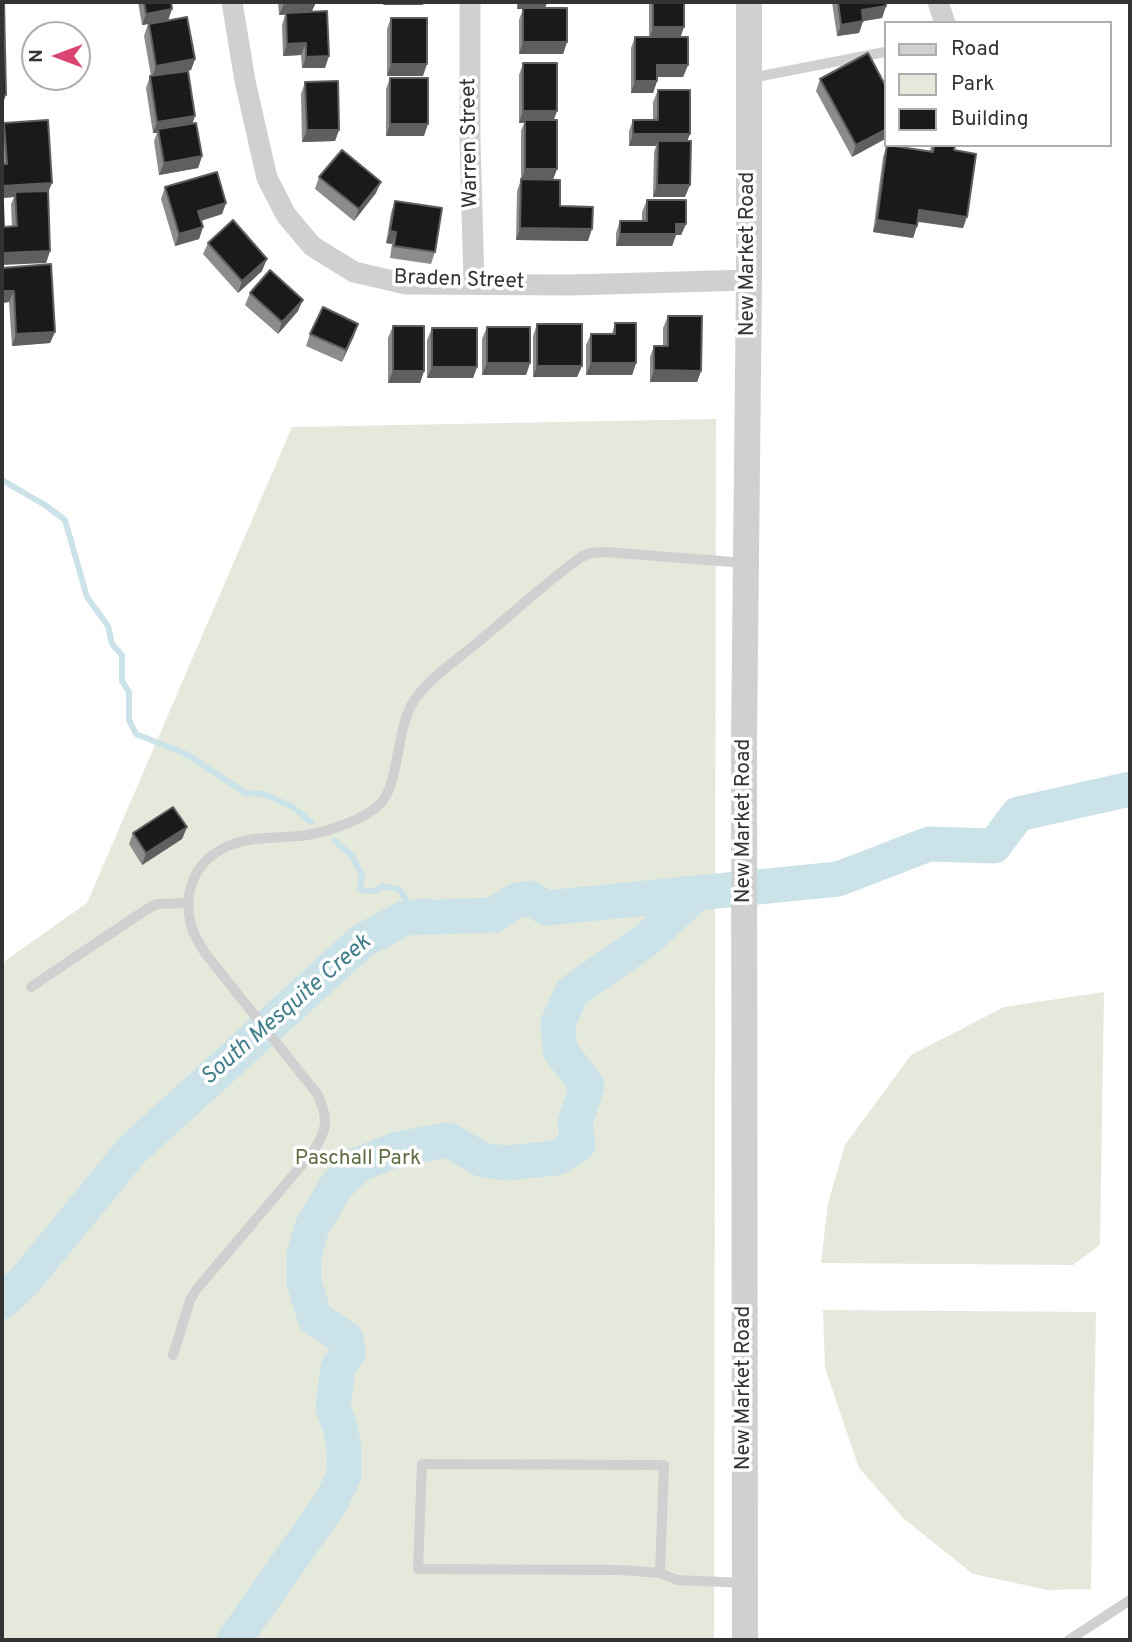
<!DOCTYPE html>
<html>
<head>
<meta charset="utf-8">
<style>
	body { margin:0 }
	#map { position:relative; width:1132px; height:1642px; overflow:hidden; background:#fff; font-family:Overpass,sans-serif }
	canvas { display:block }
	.frame { position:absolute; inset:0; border:4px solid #333; pointer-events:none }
	.legend { position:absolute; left:884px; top:21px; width:228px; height:126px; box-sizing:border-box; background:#fff; border:2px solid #adadad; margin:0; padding:9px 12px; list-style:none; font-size:21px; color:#333 }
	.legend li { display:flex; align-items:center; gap:14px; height:35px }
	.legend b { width:35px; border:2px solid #adadad }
	.north { position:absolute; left:21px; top:21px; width:70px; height:70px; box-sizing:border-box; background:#fff; border:2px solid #adadad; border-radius:50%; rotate:270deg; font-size:19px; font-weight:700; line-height:28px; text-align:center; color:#333 }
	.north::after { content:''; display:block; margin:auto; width:24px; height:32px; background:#da4571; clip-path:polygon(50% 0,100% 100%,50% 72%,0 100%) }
</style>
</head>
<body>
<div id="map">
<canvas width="1132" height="1642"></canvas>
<div class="frame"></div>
<ul class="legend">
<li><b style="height:9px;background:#d0d0d0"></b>Road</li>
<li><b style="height:19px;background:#e5e9dc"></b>Park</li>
<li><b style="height:19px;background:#1a1a1a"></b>Building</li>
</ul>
<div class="north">N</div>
</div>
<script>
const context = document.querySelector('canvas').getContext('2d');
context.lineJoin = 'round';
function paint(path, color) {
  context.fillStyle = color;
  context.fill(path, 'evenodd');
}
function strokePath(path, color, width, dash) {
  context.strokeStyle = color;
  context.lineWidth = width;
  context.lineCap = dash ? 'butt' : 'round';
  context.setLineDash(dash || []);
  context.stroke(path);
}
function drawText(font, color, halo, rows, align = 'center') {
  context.font = font + ' Overpass,sans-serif';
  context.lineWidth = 7;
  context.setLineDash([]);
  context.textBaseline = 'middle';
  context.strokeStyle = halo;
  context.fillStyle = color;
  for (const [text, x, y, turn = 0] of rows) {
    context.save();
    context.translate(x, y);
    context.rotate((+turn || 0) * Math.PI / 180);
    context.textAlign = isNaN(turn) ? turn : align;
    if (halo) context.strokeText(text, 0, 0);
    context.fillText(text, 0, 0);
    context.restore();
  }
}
paint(new Path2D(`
	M716,419L714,1640H2V963L87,903L292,427Z
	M1104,992L1100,1245L1073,1265L821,1263L828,1203L845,1145L911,1055L1004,1007Z
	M823,1310L1096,1312L1091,1589L1048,1590L973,1574L903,1518L859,1468L825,1368Z`), '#e5e9dc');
strokePath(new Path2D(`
	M2,480L45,505L65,520L87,597L108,626L112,644L122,655V681L129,692V720L136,734L186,754L245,793L264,794L293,807L311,822
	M335,841L352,856L362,875L360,888L364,891H374L383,886L400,890L409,904L426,901L441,917`), '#cbe3e8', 6);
strokePath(new Path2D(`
	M2,1302L27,1278L132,1150L362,941L405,918L494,915L515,901L530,898L546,908L838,879L929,844L994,846L1018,814L1130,789
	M234,1640L331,1502L344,1475V1448L340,1427L333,1407L338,1368L348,1353L346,1339L315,1318L304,1283V1255L312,1227L337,1185L358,1165L397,1149L448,1140L483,1160L506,1163L556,1158L578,1145L575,1122L587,1086L560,1050L558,1023L572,992L646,940L697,893`), '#cbe3e8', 35);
strokePath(new Path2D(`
	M751,78L885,52
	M31,987L147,909L157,904L188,903
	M173,1355L190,1300L196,1290L312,1153C327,1131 329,1120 318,1095L205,953C200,944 193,935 191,925C182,891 196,860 228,846C253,835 281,839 307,835C328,832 365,819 380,804C399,786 396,731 412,704C426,680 457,660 478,642C512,614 545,583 581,557L591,553L605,552L746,563
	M660,1573L664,1465L422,1464L418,1569L621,1570L660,1573L677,1580L745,1583
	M1069,1640L1130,1600`), '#d0d0d0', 10);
strokePath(new Path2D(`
	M232,2L245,81L267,178L286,215L312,246L354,272L406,284L571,285L749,280
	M470,2V140L474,283
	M938,2L945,23`), '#d0d0d0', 21);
strokePath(new Path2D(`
	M745,1640L744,742L749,280V2`), '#d0d0d0', 26);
paint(new Path2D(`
	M138,2H171L168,20L195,59L191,70L188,71L195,116L192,123L202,156L198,168L159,175L154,141L157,133H153L146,88L150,76H151L144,36L148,24L142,25Z
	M278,2H316L312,11L305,12L325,68H302L301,55L283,56L282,25L285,15H279Z
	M517,2H547L545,8L567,42L563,54H519V20L523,9H517Z
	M649,2H684L680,37L688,65L683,77H657V81L653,93H631V48L635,37H649Z
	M832,2H886V6L882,18L863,21L859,33L837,36Z
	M391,18L423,76H387V29Z
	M523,63L557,111L554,120L557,169L553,180L560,206L588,241L516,240L517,191L521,180V131L524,123H519V75Z
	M390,78L424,136H386V89Z
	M820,79L885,85V139L852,157L816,91Z
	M305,82L339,130L335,141L302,142L301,94Z
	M658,90L690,134L687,141L685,197H653L654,152L656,146H629V131L633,120H653V102Z
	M4,123L48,194L50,251L46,263L4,227H12L11,204L14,197L2,198V130Z
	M887,145L930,151L931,145H955L954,150L963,228L918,222L913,238L873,232L883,157Z
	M319,177L376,193L354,221L315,189Z
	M165,187L226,203L222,214L201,221L203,227L199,239L175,246L161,199Z
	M647,200L686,224L681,235H676L672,246H616V233L620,221H642V212Z
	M395,201L435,252L431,264L390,258L392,244L386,243L391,213Z
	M208,243L262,271L238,293L203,254Z
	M2,268L55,332L50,343L12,346L9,302L2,303Z
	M250,293L298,311L278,334L245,305Z
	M668,316L701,371L697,382H650V357L654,346H663V328Z
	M615,323L636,363L632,375H586V345L591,334H612Z
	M358,324L342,362L306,346L310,334Z
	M537,324L582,366L577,377H533V336Z
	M393,326L424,371L420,383H388V338Z
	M487,327L530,363L526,375H482V339Z
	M432,328L477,367L473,378H427V340Z
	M187,827L182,839L142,865L129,844L133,833Z`), '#8c8c8c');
paint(new Path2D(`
	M298,2H316L312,11L279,15L284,4Z
	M385,2H424L423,5H383Z
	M519,2H547L545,9H517Z
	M886,6L882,18L858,22L862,10Z
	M172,9L168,21L142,25L146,14Z
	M863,21L859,33L837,36L841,25Z
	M653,27H684L680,39H649Z
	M523,42H567L563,54H519Z
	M306,43L301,55L283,56L287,44Z
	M329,56L325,68H302L306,57Z
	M195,59L191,70L152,77L156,66Z
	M391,64H427L423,76H387Z
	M657,65H688L683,77H653Z
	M635,81H657L653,93H631Z
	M2,95H6L2,106Z
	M523,111H557L552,123L525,120L524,123H519Z
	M195,116L191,128L158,129L157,133H153L157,122Z
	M390,124H428L424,136H386Z
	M307,130H339L335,141L302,142Z
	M885,130V139L852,157L856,145Z
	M633,134H690L685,146L658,141L656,146H629Z
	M202,156L198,168L159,175L164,163Z
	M525,169H557L552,181H521Z
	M381,182L376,193L354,221L359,209Z
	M52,183L47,195L15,192L14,197L2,198V186Z
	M657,185H690L685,197H653Z
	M226,203L222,214L194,223L198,211Z
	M919,210L967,217L963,228L915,221Z
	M877,220L917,226L913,238L873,232Z
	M676,224H686L681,235H676L672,246H616L620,234Z
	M203,227L199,239L175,246L179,234Z
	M520,228L592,229L588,241L516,240Z
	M390,231L396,232L392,244L386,243Z
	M50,251L46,263L2,265V253Z
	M267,259L262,271L238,293L242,281Z
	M2,291H14L9,302L2,303Z
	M303,300L298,311L278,334L282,322Z
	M358,324L354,336L342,362L346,350Z
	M55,332L50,343L12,346L16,334Z
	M487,363H530L526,375H482Z
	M591,363H636L632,375H586Z
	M537,366H582L577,377H533Z
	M432,367H477L473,378H427Z
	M654,370L701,371L697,382H650Z
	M393,371H424L420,383H388Z
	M187,827L182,839L142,865L146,853Z`), '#5f5f5f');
const building = new Path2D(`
	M2,2H4L6,95H2Z
	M144,2H171L172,9L146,14Z
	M653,2H684V27H653Z
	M838,2H886V6L862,10L863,21L841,25Z
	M523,8H567V42H523Z
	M327,11L329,56L306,57V43L287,44L286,13Z
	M187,17L195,59L156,66L149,24Z
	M391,18H427V64H391Z
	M635,37H688V65H657V81H635Z
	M868,53L885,85V130L856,145L820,79Z
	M523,63H557V111H523Z
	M188,71L195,116L157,122L150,76Z
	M390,78H428V124H390Z
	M338,81L339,130H307L305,82Z
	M658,90H690V134H633V120H658Z
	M48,120L52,183L2,186V164H7L4,123Z
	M525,120H557V169H525Z
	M196,123L202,156L164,163L158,129Z
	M658,141H691L690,185H657Z
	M887,145L933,152L934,145H955L954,150L976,154L967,217L919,210L917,226L877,220Z
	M342,150L381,182L359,209L319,177Z
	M217,172L226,203L198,211L203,227L179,234L165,187Z
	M521,179L560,180V206L593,207L592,229L520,228Z
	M48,191L50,251L2,253V203H3L4,227L17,226L15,192Z
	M647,200H686V224H676V234H620V221H647Z
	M395,201L442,208L435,252L394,246L396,232L390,231Z
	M233,220L267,259L242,281L208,243Z
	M51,264L55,332L16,334L14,291H2V268Z
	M270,270L303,300L282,322L250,293Z
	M323,307L358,324L346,350L310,334Z
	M668,316H702L701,371L654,370V346H668Z
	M615,323H636V363H591V334H615Z
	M537,324H582V366H537Z
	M393,326H424V371H393Z
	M487,327H530V363H487Z
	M432,328H477V367H432Z
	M173,807L187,827L146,853L133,833Z`);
paint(building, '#1a1a1a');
strokePath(building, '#5f5f5f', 2);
drawText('21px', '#333', '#fff', [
	["Warren Street",471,143,-91],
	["New Market Road",749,254,-90],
	["Braden Street",459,281,2],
	["New Market Road",745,821,-90],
	["New Market Road",745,1388,-90]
]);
drawText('21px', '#5f6c42', '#fff', [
	["Paschall Park",358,1160]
]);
drawText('italic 23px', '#427e8a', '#fff', [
	["South Mesquite Creek",287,1011,-41]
]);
</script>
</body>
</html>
